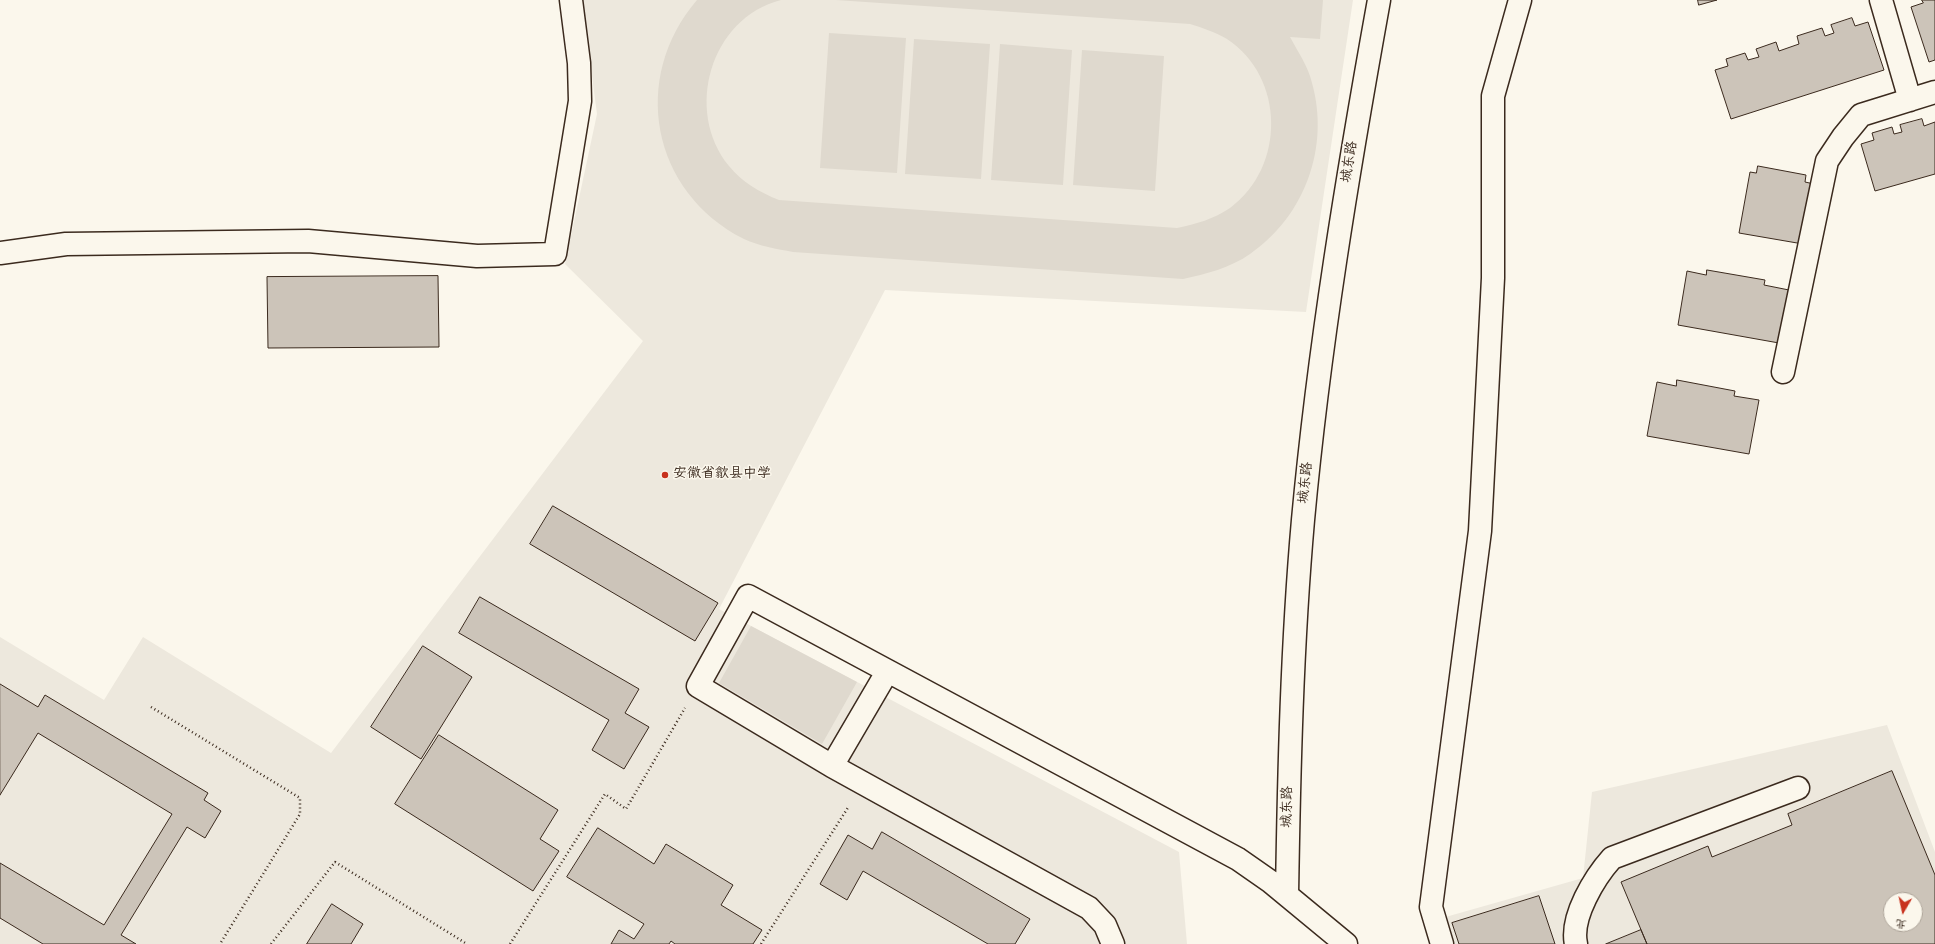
<!DOCTYPE html>
<html>
<head>
<meta charset="utf-8">
<style>
	body { margin:0 }
	#map { position:relative; width:1935px; height:944px; overflow:hidden; background:#fbf7ec; font-family:Dekko,"LXGW WenKai TC",sans-serif }
	canvas { display:block }
	.north { position:absolute; left:1883px; top:892px; width:40px; height:40px; box-sizing:border-box; background:#fbf7ec; border:1px solid #aea59a; border-radius:50%; rotate:189deg; font-size:11px; font-weight:700; line-height:16px; text-align:center; color:#3b2a1e }
	.north::after { content:''; display:block; margin:auto; width:14px; height:18px; background:#c8321e; clip-path:polygon(50% 0,100% 100%,50% 72%,0 100%) }
</style>
</head>
<body>
<div id="map">
<canvas width="1935" height="944"></canvas>
<div class="north">北</div>
</div>
<script>
const context = document.querySelector('canvas').getContext('2d');
context.lineJoin = 'round';
function paint(path, color) {
  context.fillStyle = color;
  context.fill(path, 'evenodd');
}
function strokePath(path, color, width, dash) {
  context.strokeStyle = color;
  context.lineWidth = width;
  context.lineCap = dash ? 'butt' : 'round';
  context.setLineDash(dash || []);
  context.stroke(path);
}
function drawText(font, color, halo, rows, align = 'center') {
  context.font = font + ' Dekko,"LXGW WenKai TC",sans-serif';
  context.lineWidth = 3;
  context.setLineDash([]);
  context.textBaseline = 'middle';
  context.strokeStyle = halo;
  context.fillStyle = color;
  for (const [text, x, y, turn = 0] of rows) {
    context.save();
    context.translate(x, y);
    context.rotate((+turn || 0) * Math.PI / 180);
    context.textAlign = isNaN(turn) ? turn : align;
    if (halo) context.strokeText(text, 0, 0);
    context.fillText(text, 0, 0);
    context.restore();
  }
}
paint(new Path2D(`
	M582,0H1353L1306,312L885,290L719,609L1179,852L1187,944H0V637L104,700L143,637L331,753L643,341L565,264L597,114Z
	M1887,725L1935,852V944H1451L1442,918L1583,878L1592,792ZM1891,900H1915V924H1891Z`), '#ede8dd');
paint(new Path2D(`
	M697,0H781C710,18 684,111 729,166C742,182 759,192 779,200L1177,228C1196,224 1214,219 1230,208C1286,167 1285,77 1227,39C1215,32 1203,28 1190,24L836,0H1323L1320,39L1290,37C1298,52 1308,66 1312,83C1330,147 1305,216 1250,254C1230,268 1206,274 1183,279L793,252C777,249 759,246 744,239C651,192 630,78 697,0Z
	M829,33L906,38L897,173L820,168Z
	M914,39L990,44L981,179L905,174Z
	M1000,44L1072,50L1063,185L991,180Z
	M1082,50L1164,56L1155,191L1073,185Z
	M751,626L857,682L822,744L719,683Z`), '#dfd9ce');
const building = new Path2D(`
	M1698,0H1717L1699,5Z
	M1922,0H1935V60L1929,62L1911,7L1923,3Z
	M1852,18L1855,26L1868,22L1884,70L1731,119L1715,70L1728,66L1726,59L1745,53L1748,60L1759,57L1756,49L1776,42L1779,51L1799,44L1797,36L1822,28L1825,36L1834,33L1831,25Z
	M1922,119L1924,126L1935,122V174L1875,191L1861,144L1874,140L1872,133L1892,127L1894,134L1902,132L1900,125Z
	M1758,166L1806,175L1805,182L1814,184L1803,244L1739,233L1750,172L1756,173Z
	M1707,270L1765,280L1764,285L1789,290L1779,343L1678,325L1687,271L1706,275Z
	M438,276L439,347L268,348L267,277Z
	M1677,380L1735,391L1734,396L1759,400L1749,454L1647,436L1657,382L1676,386Z
	M553,506L718,603L695,641L530,544Z
	M480,597L639,689L625,713L649,727L624,769L592,750L609,720L459,633Z
	M423,646L472,677L421,759L371,727Z
	M0,684L38,707L45,695L208,793L204,800L221,811L205,838L187,827L121,935L136,944H43L0,918V863L104,925L172,814L38,733L0,795Z
	M439,735L558,810L540,839L559,851L533,891L395,804Z
	M1892,771L1935,875V944H1647L1621,882L1708,846L1712,857L1792,825L1788,814ZM1891,900H1915V924H1891Z
	M598,828L654,864L666,844L733,885L721,905L762,930L753,944H675L671,941L669,944H611L619,930L634,939L644,924L567,877Z
	M882,832L1030,919L1015,944H988L863,871L847,900L820,884L848,835L872,849Z
	M1539,896L1555,944H1459L1452,923Z
	M332,904L363,924L351,944H307Z
	M1641,930L1647,944H1606Z`);
paint(building, '#ccc4b9');
strokePath(building, '#3b2a1e', 1);
const minor = new Path2D(`
	M1881,0L1910,100
	M0,253L66,244L308,241L477,256L555,254L580,101L579,63L571,0
	M1783,372L1827,161L1843,137L1861,115L1935,92
	M832,766L887,672
	M1287,895C1289,770 1292,645 1303,520C1319,346 1348,172 1379,0
	M1113,944L1105,925L1089,908L832,766L698,686L748,596L1238,859L1271,882L1346,944
	M1442,944L1431,907L1480,531L1493,278V96L1520,0
	M1576,944C1570,917 1595,877 1612,858L1798,788`);
strokePath(minor, '#3b2a1e', 25);
strokePath(new Path2D(`
	M151,707L300,798V814L220,944
	M271,944L335,862L467,944
	M510,944L605,794L626,809L685,708
	M761,944L849,806`), '#3b2a1e', 2.5, [1, 3]);
strokePath(minor, '#fbf7ec', 22);
for (const [x, y, r, color] of [
	[665,475,4,"#c8321e"]
]) {
  const dot = new Path2D();
  dot.arc(x, y, r, 0, 2 * Math.PI);
  context.fillStyle = color;
  context.fill(dot);
  strokePath(dot, '#fbf7ec', 1.5);
}
drawText('14px', '#3b2a1e', '#fbf7ec', [
	["城东路",1351,162,-81],
	["城东路",1307,483,-84],
	["城东路",1289,807,-89]
]);
drawText('14px', '#3b2a1e', '#fbf7ec', [
	["安徽省歙县中学",673,475]
], 'left');
</script>
</body>
</html>
